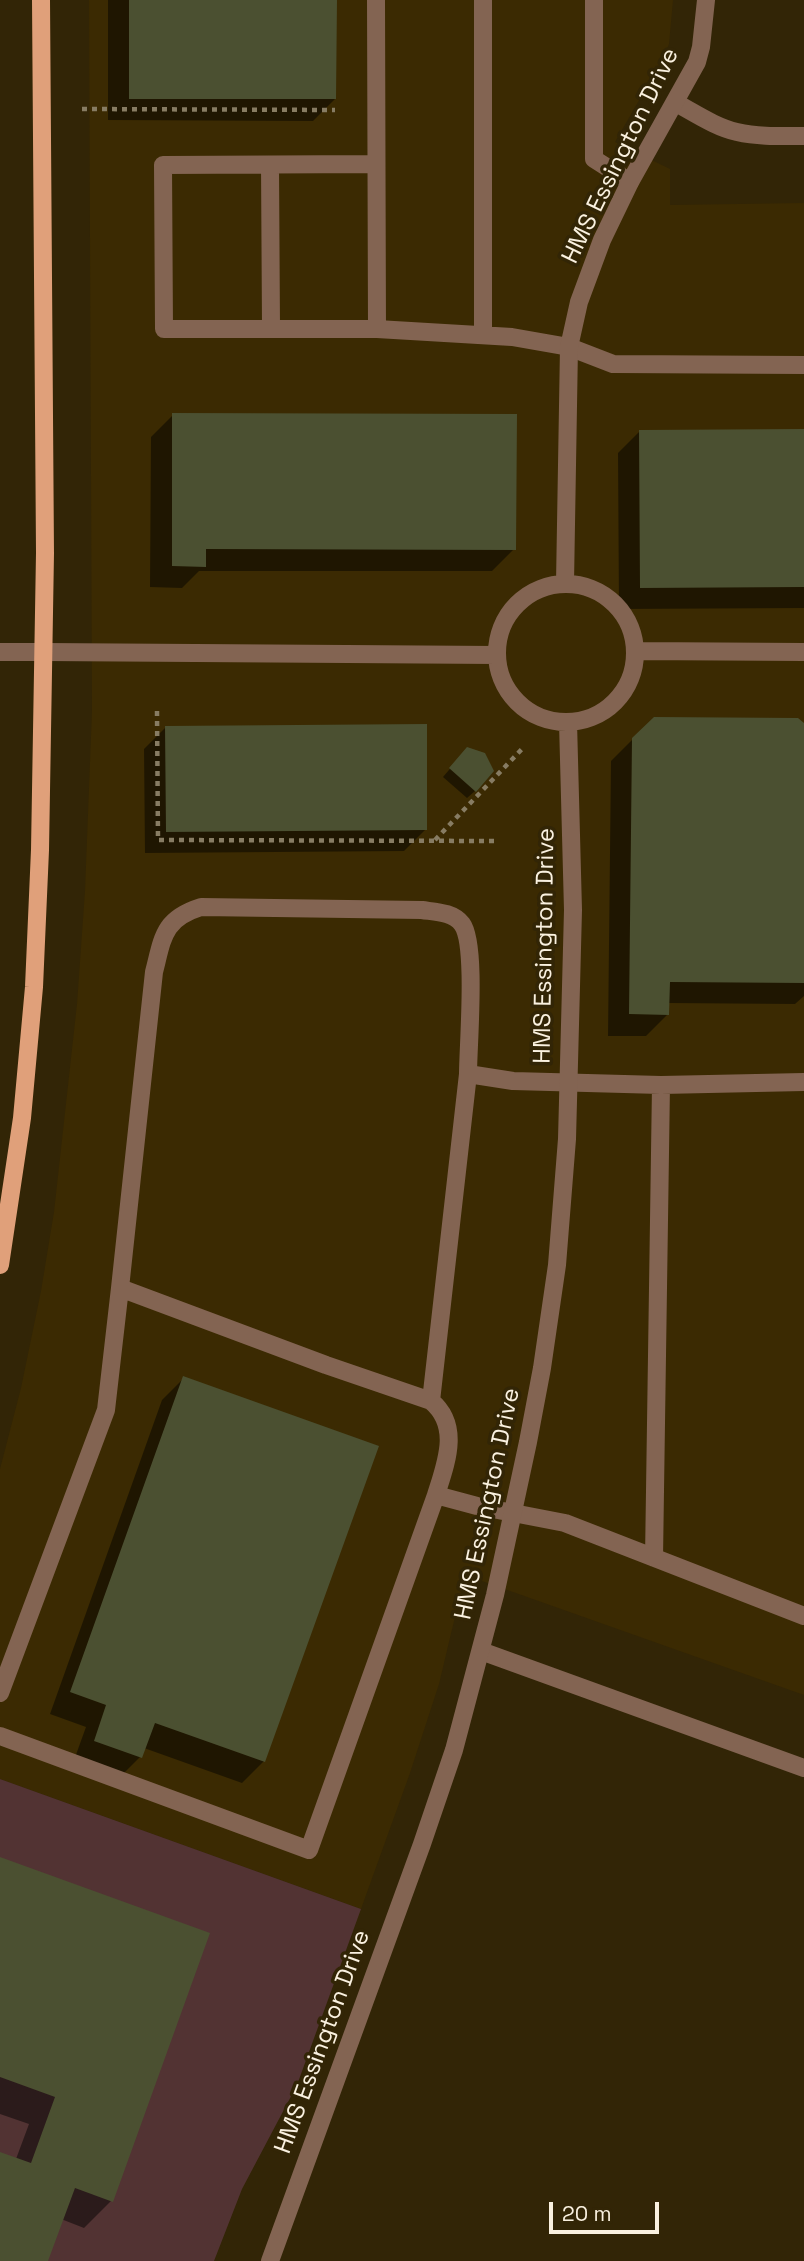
<!DOCTYPE html>
<html>
<head>
<meta charset="utf-8">
<style>
	body { margin:0 }
	#map { position:relative; width:804px; height:2261px; overflow:hidden; background:#322506; font-family:"Space Grotesk",sans-serif }
	canvas { display:block }
	.scale { position:absolute; left:549px; top:2202px; width:110px; height:32px; box-sizing:border-box; border:4px solid #faf1e0; border-top:0; padding-left:9px; font-size:21px; line-height:24px; white-space:nowrap; color:#faf1e0; -webkit-text-stroke:5px #322506; paint-order:stroke }
</style>
</head>
<body>
<div id="map">
<canvas width="804" height="2261"></canvas>
<div class="scale">20 m</div>
</div>
<script>
const context = document.querySelector('canvas').getContext('2d');
context.lineJoin = 'round';
function paint(path, color) {
  context.fillStyle = color;
  context.fill(path, 'evenodd');
}
function strokePath(path, color, width, dash) {
  context.strokeStyle = color;
  context.lineWidth = width;
  context.lineCap = dash ? 'butt' : 'round';
  context.setLineDash(dash || []);
  context.stroke(path);
}
function drawText(font, color, halo, rows, align = 'center') {
  context.font = font + ' "Space Grotesk",sans-serif';
  context.lineWidth = 7;
  context.setLineDash([]);
  context.textBaseline = 'middle';
  context.strokeStyle = halo;
  context.fillStyle = color;
  for (const [text, x, y, turn = 0] of rows) {
    context.save();
    context.translate(x, y);
    context.rotate((+turn || 0) * Math.PI / 180);
    context.textAlign = isNaN(turn) ? turn : align;
    if (halo) context.strokeText(text, 0, 0);
    context.fillText(text, 0, 0);
    context.restore();
  }
}
paint(new Path2D(`
	M89,0H673L669,44L664,57L615,142L670,169V205L804,203V1695L465,1575L439,1684L410,1773L361,1909L0,1779V1469L21,1388L41,1291L54,1212L77,1004L85,891L92,711Z`), '#3b2a02');
paint(new Path2D(`
	M0,1779L361,1909L297,2085L242,2189L214,2261H0Z`), '#523333');
paint(new Path2D(`
	M108,0H335V99L313,121L108,120Z
	M173,415L514,549L492,571H199L182,588L150,587L151,437Z
	M804,430V608L619,609L618,453L640,431Z
	M654,718L804,725V996L795,1004L668,1003V1014L646,1036H608L611,761Z
	M166,727L426,829L404,851L145,853L144,749Z
	M460,757L475,791L467,798L443,777Z
	M184,1378L264,1761L242,1783L144,1748L140,1757L118,1779L73,1763L86,1727L50,1714L162,1400Z
	M0,1859L111,2201L84,2228L61,2219L46,2261H0V2153L16,2159L29,2124L0,2114Z`), '#0007');
paint(new Path2D(`
	M129,0H337L336,99H129Z
	M172,413L517,414L516,550L206,549V567L172,566Z
	M804,429V587L640,588L639,430Z
	M654,717L798,718L804,723V983L670,982L669,1015L629,1014L632,738Z
	M427,724V830L166,832L165,726Z
	M467,747L485,753L494,771L476,792L449,768Z
	M183,1376L379,1446L265,1762L155,1723L142,1758L94,1741L106,1705L70,1692Z
	M0,1857L210,1933L113,2202L75,2188L48,2261H0V2152L31,2163L55,2097L0,2077Z`), '#4b5031');
strokePath(new Path2D(`
	M82,109L335,110
	M157,711L158,840L496,841
	M435,840L522,749`), '#877c63', 4.5, [5, 5]);
strokePath(new Path2D(`
	M376,0L377,329L512,337L569,347L613,364L804,365
	M483,0V335
	M594,0V159L630,182
	M676,103C695,113 715,127 737,132C759,137 782,136 804,136
	M376,164L163,165L164,329H377
	M270,165L271,328
	M804,1082L661,1085L513,1081L468,1074L431,1401C461,1426 446,1463 436,1495L477,1506L565,1523L804,1616
	M431,1401L326,1365L120,1288L154,972C163,937 163,919 201,907L422,910C436,912 453,912 462,924C477,944 468,1045 468,1074
	M654,1558L661,1085
	M481,1651L804,1768
	M0,1693L106,1410L120,1288
	M0,1736L309,1850L436,1495`), '#836452', 18);
strokePath(new Path2D(`
	M565,583L569,347L579,302L602,240L630,182L697,62L701,47L706,0
	M497 653a69 69 0 1 1 138 0a69 69 0 1 1-138 0Z
	M635,651L804,652
	M44,652L497,655
	M270,2261L422,1844L454,1750L495,1595L528,1442L542,1368L557,1265L567,1139L573,910L568,722`), '#836452', 18);
strokePath(new Path2D(`
	M0,652H44`), '#836452', 18);
strokePath(new Path2D(`
	M0,1265L22,1118L34,987L40,850L45,553L41,0`), '#e0a07a', 18);
drawText('24px', '#faf1e0', '#322506', [
	["HMS Essington Drive",621,156,-64],
	["HMS Essington Drive",545,946,-89],
	["HMS Essington Drive",488,1504,-78],
	["HMS Essington Drive",323,2042,-70]
]);
</script>
</body>
</html>
